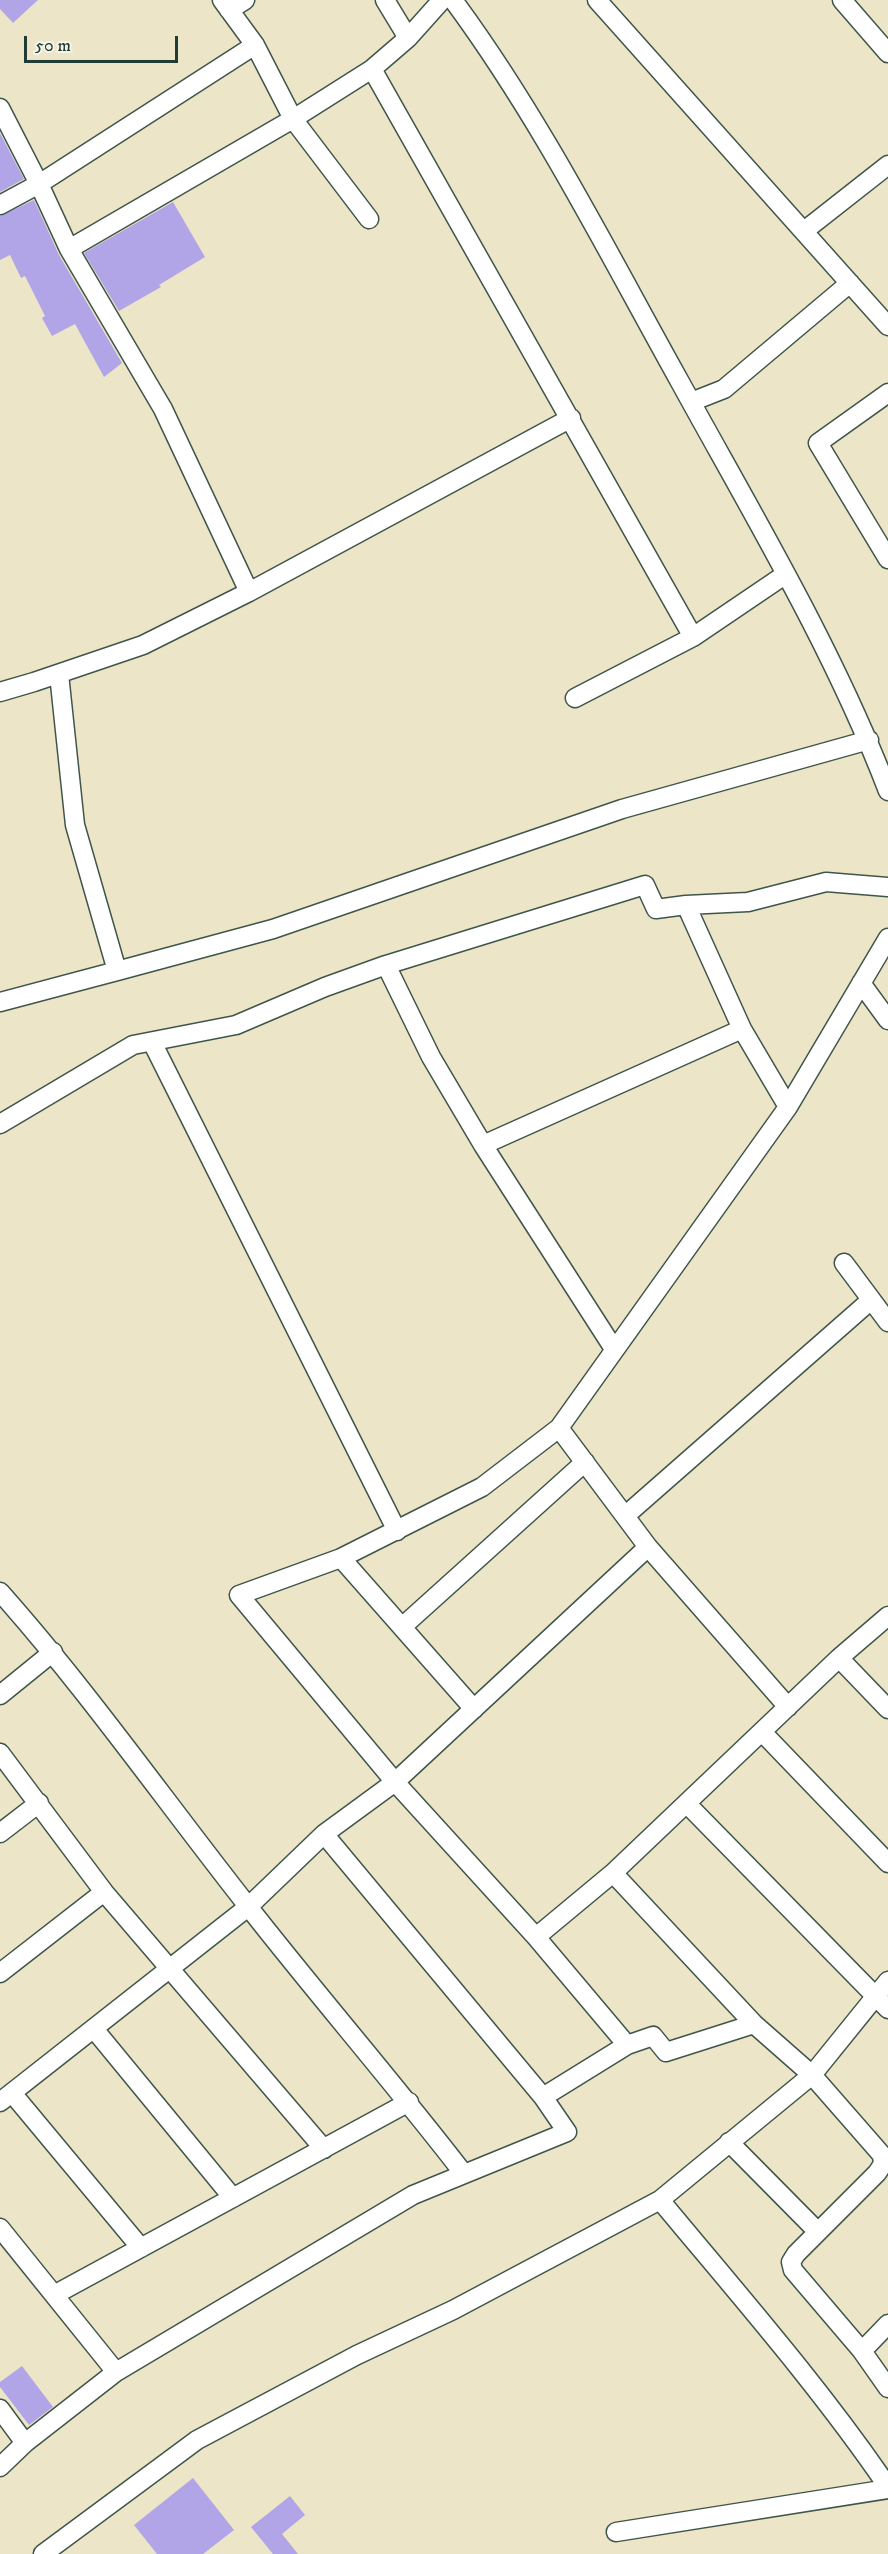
<!DOCTYPE html>
<html>
<head>
<meta charset="utf-8">
<style>
	body { margin:0 }
	#map { position:relative; width:888px; height:2554px; overflow:hidden; background:#ede5c7; font-family:"IM FELL DW Pica",serif }
	canvas { display:block }
	.scale { position:absolute; left:24px; top:36px; width:154px; height:27px; box-sizing:border-box; border:3px solid #1f3d34; border-top:0; padding-left:8px; font-size:18px; line-height:21px; white-space:nowrap; color:#1f3d34; -webkit-text-stroke:4px #f7f3e8; paint-order:stroke }
</style>
</head>
<body>
<div id="map">
<canvas width="888" height="2554"></canvas>
<div class="scale">50 m</div>
</div>
<script>
const context = document.querySelector('canvas').getContext('2d');
context.lineJoin = 'round';
function paint(path, color) {
  context.fillStyle = color;
  context.fill(path, 'evenodd');
}
function strokePath(path, color, width, dash) {
  context.strokeStyle = color;
  context.lineWidth = width;
  context.lineCap = dash ? 'butt' : 'round';
  context.setLineDash(dash || []);
  context.stroke(path);
}
paint(new Path2D(`
	M0,0H38L13,23L0,9Z
	M0,133L24,179L0,192Z
	M34,200L59,255L122,363L104,377L75,324L52,336L42,318L45,316L25,276L21,278L10,255L0,260V216Z
	M173,202L205,257L159,285L161,287L119,311L84,253Z
	M22,2366L53,2407L29,2425L0,2387V2382Z
	M193,2478L234,2530L203,2554H157L134,2525Z
	M290,2496L305,2515L282,2534L298,2554H273L251,2527Z`), '#b2a5e7');
const minor = new Path2D(`
	M222,0L255,45L293,119L369,219
	M385,0L408,38
	M453,0C541,119 608,253 680,382C753,515 833,648 888,791
	M597,0L888,326
	M842,0L888,53
	M229,10L245,0
	M372,69L693,637
	M0,108L39,184L69,249L163,409L249,592
	M0,205L39,184L255,45
	M804,231L888,165
	M69,249L293,119L372,69L408,38L442,0
	M888,393L818,443L888,559
	M691,402L724,389L850,283
	M59,674L75,825L117,971L273,929L622,809L869,740
	M0,692L34,682L143,645L249,592L571,418
	M575,698L693,637L786,574
	M686,905L742,1029L788,1107
	M861,983L888,1020
	M0,1002L117,971
	M152,1042L397,1531
	M0,1124L133,1045L236,1025L325,987L386,965
	M483,1145L742,1029
	M844,1263L888,1322
	M614,1349L483,1145L431,1057L386,965L645,885L656,909L686,905L748,902L826,882L888,887
	M559,1428L648,1547
	M625,1516L871,1300
	M341,1558L474,1709
	M0,1592C88,1691 165,1801 247,1905C318,1996 394,2083 464,2174
	M402,1627L585,1462
	M839,1658L888,1709
	M0,1695L53,1652
	M762,1732L888,1863
	M0,1753L104,1892L324,2149
	M687,1804L888,2009
	M0,1833L39,1803
	M613,1873L754,2024
	M536,1937L613,1873L839,1658L888,1616
	M0,1973L104,1892
	M94,2029L233,2198
	M627,2045L536,1937L395,1782L239,1595L341,1558L482,1487L559,1428L788,1107L888,938
	M12,2093L141,2248
	M543,2097L627,2045L653,2036L666,2052L754,2024L812,2075L882,2155L883,2164L877,2173L796,2254L791,2262L793,2270L862,2351L888,2388
	M0,2102L248,1907L324,1834L395,1782L648,1547L788,1707
	M729,2142L818,2232
	M660,2200C738,2294 819,2386 888,2487
	M0,2228L116,2372
	M54,2295L409,2102
	M862,2351L888,2324
	M0,2409L25,2443
	M0,2467L25,2443L116,2372L413,2195L567,2132L543,2097L324,1834
	M616,2532L888,2489
	M43,2554L197,2440L357,2355L453,2310L660,2200L812,2075L888,1981`);
strokePath(minor, '#3e564a', 21);
strokePath(minor, '#fff', 18);
</script>
</body>
</html>
